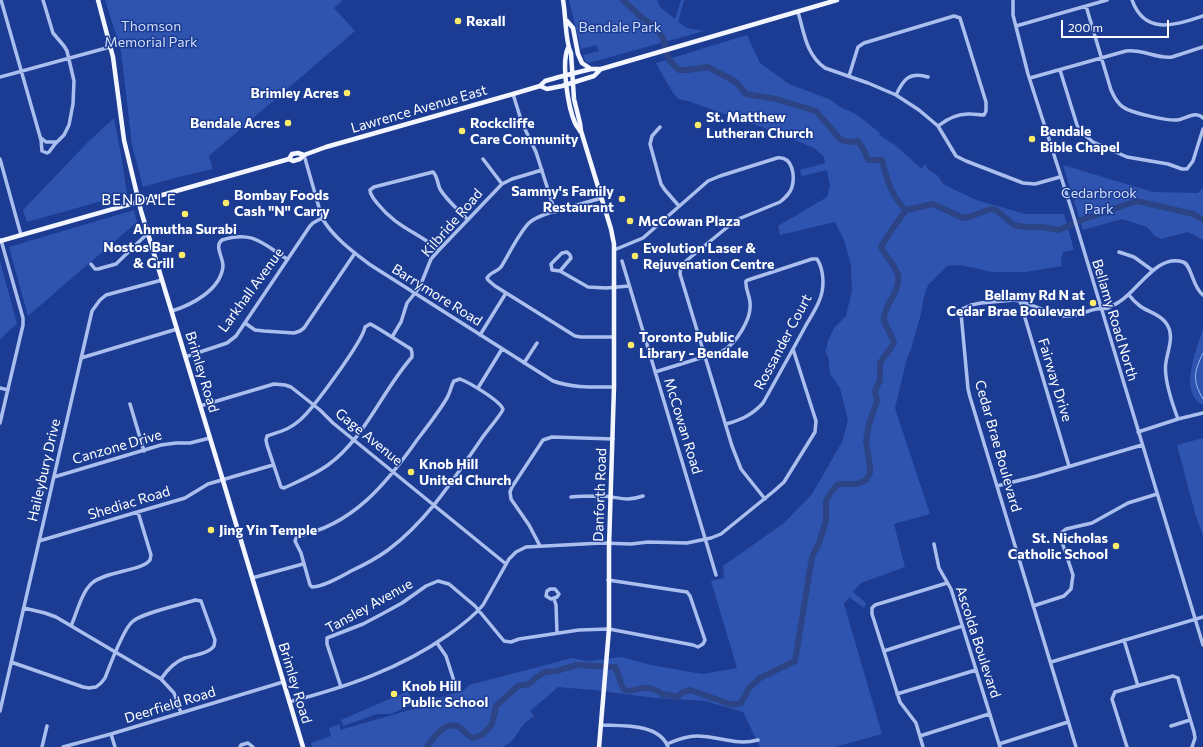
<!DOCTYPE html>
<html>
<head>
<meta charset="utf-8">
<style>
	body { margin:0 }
	#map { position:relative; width:1203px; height:747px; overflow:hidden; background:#1b3c92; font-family:Commissioner,sans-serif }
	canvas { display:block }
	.scale { position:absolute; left:1061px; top:20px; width:108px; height:18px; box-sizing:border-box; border:2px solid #fff; border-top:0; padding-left:5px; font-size:12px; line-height:14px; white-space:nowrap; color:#fff; -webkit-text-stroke:3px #1b3c92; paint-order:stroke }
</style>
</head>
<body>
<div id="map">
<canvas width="1203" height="747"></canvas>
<div class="scale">200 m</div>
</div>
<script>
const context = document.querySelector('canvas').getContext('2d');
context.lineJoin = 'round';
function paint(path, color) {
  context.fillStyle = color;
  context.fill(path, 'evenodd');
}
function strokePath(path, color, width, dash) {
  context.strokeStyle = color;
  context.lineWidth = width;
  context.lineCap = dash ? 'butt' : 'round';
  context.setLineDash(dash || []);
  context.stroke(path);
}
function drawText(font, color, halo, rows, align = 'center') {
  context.font = font + ' Commissioner,sans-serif';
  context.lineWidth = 3;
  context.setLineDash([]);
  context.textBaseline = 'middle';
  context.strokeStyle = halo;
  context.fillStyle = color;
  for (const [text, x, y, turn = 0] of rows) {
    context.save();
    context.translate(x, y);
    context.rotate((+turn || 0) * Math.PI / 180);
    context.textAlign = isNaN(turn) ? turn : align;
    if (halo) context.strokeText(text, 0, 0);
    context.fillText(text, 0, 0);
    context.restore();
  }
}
paint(new Path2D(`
	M105,0H343L334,8L355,31L209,156L213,169L174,178L143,187L132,145L121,51Z
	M569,0H657L660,7L675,19L681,0H684L678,22L687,28L704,31L589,63L585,61L583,55L599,51L596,45L581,49Z
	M747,35L760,63L789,84L829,99L842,108L856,114L880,133L879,135L895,145L922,169L924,164L929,170L938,176L943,184L976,200L1025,214H1064L1074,250L1063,252L1061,260L1062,266L1026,272H992L960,265L947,266L928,285L923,300L921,314L911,349L907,358L895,408L930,514L894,524L905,567L861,583L853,592L866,603L864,608L849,597L844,604L882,734L835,747H760L743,712L705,701L655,698L593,690L558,687L530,711L534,716C531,719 526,721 524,724C515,735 517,740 502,747H312L311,743L331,736L329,728L340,724V730L434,703V699L463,691L469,685L572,658L587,661L622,657L651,665L702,674L737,668L711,581L724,578L723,566L784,523L812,494L842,442L848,421L840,388L830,374L828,356L825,351L827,347V343L834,328L846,316L852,290L851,265L844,240L835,222L780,235L778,226L827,197L830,186L827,170L802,176L800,170L825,163L824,157L814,148L776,132L688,101C685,101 682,100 679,99C673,96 660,70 656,63Z
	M114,118L122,160L127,194L27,222L23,210L88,142Z
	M1063,165L1153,192L1198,193L1203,187V240L1188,232L1161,239L1155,236L1147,227L1122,219L1083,230Z
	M134,210L137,222L28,316L9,247Z
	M0,261L17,324L0,339Z
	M1203,328V405C1177,392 1198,348 1203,328Z
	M1203,438V536L1195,513L1177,445Z
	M408,691L413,704L391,714H377L343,726L341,720Z`), '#2e54b0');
strokePath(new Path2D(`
	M1203,353C1194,372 1192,380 1203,399`), '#9eb7f1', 1);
strokePath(new Path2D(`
	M623,0L641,17L655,27L663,38L669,60L679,70H688L708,67L736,82L746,94L776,99L816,111L841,140L850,142L858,141L864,150L868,160H882C887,179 891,196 906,210
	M906,210L933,204L961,217L966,218L991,209L996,210L1014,225L1025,227H1041L1059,230L1084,219L1137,201L1193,214L1203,220
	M427,747C434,738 443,722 457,726C462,728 467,735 472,738L482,735L487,730L492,724L496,706L518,686L529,684L537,677L545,672L556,671L577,665L615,667C619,673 620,687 625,690C631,693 638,688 644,688C649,687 660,691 663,695L667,694L677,697L683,692L690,690L733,705L741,703L750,687L760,678L795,661L812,557L819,543L826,521V501L831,492L838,484H857L866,480L870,473V467L866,441L869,424L877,401L875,391L880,380V363L894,343C892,335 886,328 884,320C883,306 901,291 898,276C896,265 886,258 881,247L893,228L906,210`), '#2c4485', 6);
strokePath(new Path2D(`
	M1,0L41,140L42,151L47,153L49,152L55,144L64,135L69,125L73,104L74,81L67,51L64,46L53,33L43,0
	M1013,0V15L1028,74L1072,211L1203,645
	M1132,0C1145,36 1175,25 1203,16
	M1086,6L1111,90C1114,97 1117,103 1123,107C1131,113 1168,121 1177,120C1186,119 1196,110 1203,118
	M798,12C804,32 806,55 825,68L868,83L896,95L919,110L938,126L956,156L966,161L1023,183L1035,184L1060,177
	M1016,26L1107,0
	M1060,70L1077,125L1081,132L1093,142L1127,157L1168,164L1182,169H1187L1193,161L1203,129
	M849,76L858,47L864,43L954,16L960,18L986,102V111L984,115C979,115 976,114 971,114C958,113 948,118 938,126
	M0,77L110,47
	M1030,78L1126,51C1143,49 1156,59 1172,57L1203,47
	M513,94L522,123L536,152L555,212
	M896,95C903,80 909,71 928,77
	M660,127L652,136L650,144L661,184L665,190L679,206
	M40,137L46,142H56
	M304,155L322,218C333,237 352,251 369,264L553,381C572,388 594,387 614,387
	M0,159L21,235
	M483,159L502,184
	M601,198C585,204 540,212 529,223C519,233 509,254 501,267C497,272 490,272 487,278L488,280L495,286L575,336L581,337H614
	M439,250C417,232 396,227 377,203C374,199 370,195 370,190L374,187L433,172C438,177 437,183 440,189C447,201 459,210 468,220
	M614,250L643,238L708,181L720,176L777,158C793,156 795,176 792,187C790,194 785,198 780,202L736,220L686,261L681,267L680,274L732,446L741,469L765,499
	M1119,252L1134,257L1152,270
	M622,261L716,575
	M91,264L95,269H98L116,264L148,233
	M560,271L571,258L570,255L567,252L562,253L551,264L552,270L560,271L588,287L606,288L629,286
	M1129,295C1132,299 1136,303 1140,306C1148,312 1160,314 1166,323C1175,335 1168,349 1166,362C1163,378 1172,403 1178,419
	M1020,301L1069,466
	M172,311C191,305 221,290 223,266C223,257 214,246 222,240C253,230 263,244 287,259
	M245,323L255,330L264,331L294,333L300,331L304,328L355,253
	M370,324C374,325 404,345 411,349L412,353V357C382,391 365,438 328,465C314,475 299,481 284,488L281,487L267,445L266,440L267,436C281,431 289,430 300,420C312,410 363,341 365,327Z
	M480,335L506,293
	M392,337L401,322L407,303L419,288L423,279L431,259L439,250L502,184L512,179L542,170
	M185,357L227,343L236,336L310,226L313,223L322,218
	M81,358L177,329
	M524,363L537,343
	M655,372L723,351C736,343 752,319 750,303C750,296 745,289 746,281L748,280L812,259H817C823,268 824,282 822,292C820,304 811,316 805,327C791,353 777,378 763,403C752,415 741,420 726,424
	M460,379C470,383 499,400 503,409C502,414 484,434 480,441C453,480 427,521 388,550C377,558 364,565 351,571C340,577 325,586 312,587L310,585L301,553L295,541L297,536C352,526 387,483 417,440C427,427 438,413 447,398C450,393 451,386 454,381Z
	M0,388L8,390
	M478,388L502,349
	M130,404L144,451
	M200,406L274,384L285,385L291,387L320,410L333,423L506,564
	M0,423L23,325V318L1,240
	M1138,432L1178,419L1203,413
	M54,477L161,445L176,443H190L210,438
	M997,486L1037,476L1142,445
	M571,497C581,496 592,496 602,496C619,497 626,502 643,496
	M39,541L185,498L208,484L273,465
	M934,544L939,568L951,589L1000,747
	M540,546L529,525L511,499L510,492L512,487L543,440L552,437L613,439
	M252,578L303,564
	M550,589H555L559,594L557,597L551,599L546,596L547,591Z
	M554,599L556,605L557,633
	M1033,606L1064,596L1071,589L1073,575L1061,539V533L1066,529L1092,523L1128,503L1157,494
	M24,608L45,613L56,617L161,679L174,693L181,713
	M71,626C77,613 81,593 92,583C106,571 142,571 150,560L151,555L138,512
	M1124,640L1138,686
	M437,643L446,656L454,681
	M884,651L962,626
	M11,662L83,687L89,688L96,687L101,683L105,678C110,665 123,630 132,622C141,613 181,605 195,600L201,601L215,640L214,646C208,654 194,655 185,658C174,662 167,670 161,679
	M1051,662L1203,617
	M341,687L327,644V638L363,624L382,614L402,603L426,586L438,581L449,584L475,606L504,641L511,642L519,639L579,630L609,629L693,645L698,647L703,644L705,640L690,596L687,592L608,580
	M897,694L976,670
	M289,702C346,687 400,669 448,635C461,626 473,617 483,605L509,559L516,552L526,547L602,543L631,544L648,542L687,543L711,538L721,534L774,491L784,482L815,432L816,421L793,349
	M0,711L92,311L100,300L106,295L162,280
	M601,725C622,726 659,723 668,747
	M1171,726L1190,720
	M111,734L115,747
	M920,736L989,714
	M667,744C676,740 686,736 697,736C719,736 735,746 758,740
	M999,744L1068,722
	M42,747L47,726
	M63,747L111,734L283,682
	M240,747L241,745L248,743L253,747
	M923,747L916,723L900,702L872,614V608L875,605L947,583
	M1076,747L970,397L968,389L961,313L962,309L971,305L981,303L1014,300L1020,301C1032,305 1052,314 1064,316C1075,318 1086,311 1096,309C1100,308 1105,309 1108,308C1112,306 1116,304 1119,302C1138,291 1157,253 1183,262C1192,265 1192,287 1203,295
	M1127,747L1112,699L1115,692L1173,676L1178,678L1179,682L1194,732L1195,738L1192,747`), '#abbfef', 3.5);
strokePath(new Path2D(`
	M98,0L113,57L124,140L141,211L221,474L303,747
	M563,0C566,15 565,42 571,53L574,99L580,123L581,131L611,229L614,244V387L609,547V629L599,747
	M567,21L573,28L578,54L582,63L591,69
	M568,48C561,63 568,107 575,123C576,126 579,128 580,131
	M540,86L547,89L562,86L594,76L601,69
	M289,159L292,154L298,153L304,155
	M0,241L289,159L293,161L300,159L304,155L326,147L513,94L540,86L545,81L559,77L591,69H601L837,0`), '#f3f6ff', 4.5);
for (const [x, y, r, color] of [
	[458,21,4,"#ffec69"],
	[347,93,4,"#ffec69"],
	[288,123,4,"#ffec69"],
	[698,125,4,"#ffec69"],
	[462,131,4,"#ffec69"],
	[1032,139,4,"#ffec69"],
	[622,199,4,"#ffec69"],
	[226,203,4,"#ffec69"],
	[185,214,4,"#ffec69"],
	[630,221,4,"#ffec69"],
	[182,255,4,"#ffec69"],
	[635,256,4,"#ffec69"],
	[1093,303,4,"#ffec69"],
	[631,345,4,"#ffec69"],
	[411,472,4,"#ffec69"],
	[211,530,4,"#ffec69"],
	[1116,546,4,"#ffec69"],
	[394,694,4,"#ffec69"]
]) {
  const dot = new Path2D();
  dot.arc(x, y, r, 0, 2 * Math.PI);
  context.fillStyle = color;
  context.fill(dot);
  strokePath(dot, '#1b3c92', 1.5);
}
drawText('bold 14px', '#fff', '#1b3c92', [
	["Rexall",466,21],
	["Brimley Acres",339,93,"right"],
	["St. Matthew",706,117],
	["Lutheran Church",706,133],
	["Bendale Acres",280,123,"right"],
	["Rockcliffe",470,123],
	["Care Community",470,139],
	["Bendale",1040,131],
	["Bible Chapel",1040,147],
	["Sammy's Family",614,191,"right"],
	["Restaurant",614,207,"right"],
	["Bombay Foods",234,195],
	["Cash \"N\" Carry",234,211],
	["McCowan Plaza",638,221],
	["Ahmutha Surabi",185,229,"center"],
	["Nostos Bar",174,247,"right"],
	["& Grill",174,263,"right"],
	["Evolution Laser &",643,248],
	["Rejuvenation Centre",643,264],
	["Bellamy Rd N at",1085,295,"right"],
	["Cedar Brae Boulevard",1085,311,"right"],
	["Toronto Public",639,337],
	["Library - Bendale",639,353],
	["Knob Hill",419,464],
	["United Church",419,480],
	["Jing Yin Temple",219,530],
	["St. Nicholas",1108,538,"right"],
	["Catholic School",1108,554,"right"],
	["Knob Hill",402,686],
	["Public School",402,702]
], 'left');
drawText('14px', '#d1ddfa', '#1b3c92', [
	["Thomson",151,26],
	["Memorial Park",151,42],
	["Bendale Park",620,27],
	["Cedarbrook",1099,193],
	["Park",1099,209]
]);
drawText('14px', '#fff', '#1b3c92', [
	["Lawrence Avenue East",419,109,-16],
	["Kilbride Road",452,223,-49],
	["Larkhall Avenue",251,290,-54],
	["Barrymore Road",437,295,32],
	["Bellamy Road North",1115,320,73],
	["Rossander Court",783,342,-62],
	["Brimley Road",202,372,73],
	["Fairway Drive",1055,380,73],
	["McCowan Road",683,426,73],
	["Gage Avenue",369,437,39],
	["Cedar Brae Boulevard",998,446,74],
	["Canzone Drive",117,447,-16],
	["Haileybury Drive",44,470,-77],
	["Danforth Road",600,495,-88],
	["Shediac Road",129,503,-17],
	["Tansley Avenue",369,606,-29],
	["Ascolda Boulevard",978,642,72],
	["Brimley Road",295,683,73],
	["Deerfield Road",170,705,-17]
]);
context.letterSpacing = '1px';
drawText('15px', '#fff', '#1b3c92', [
	["BENDALE",139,200]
]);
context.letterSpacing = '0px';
</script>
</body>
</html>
